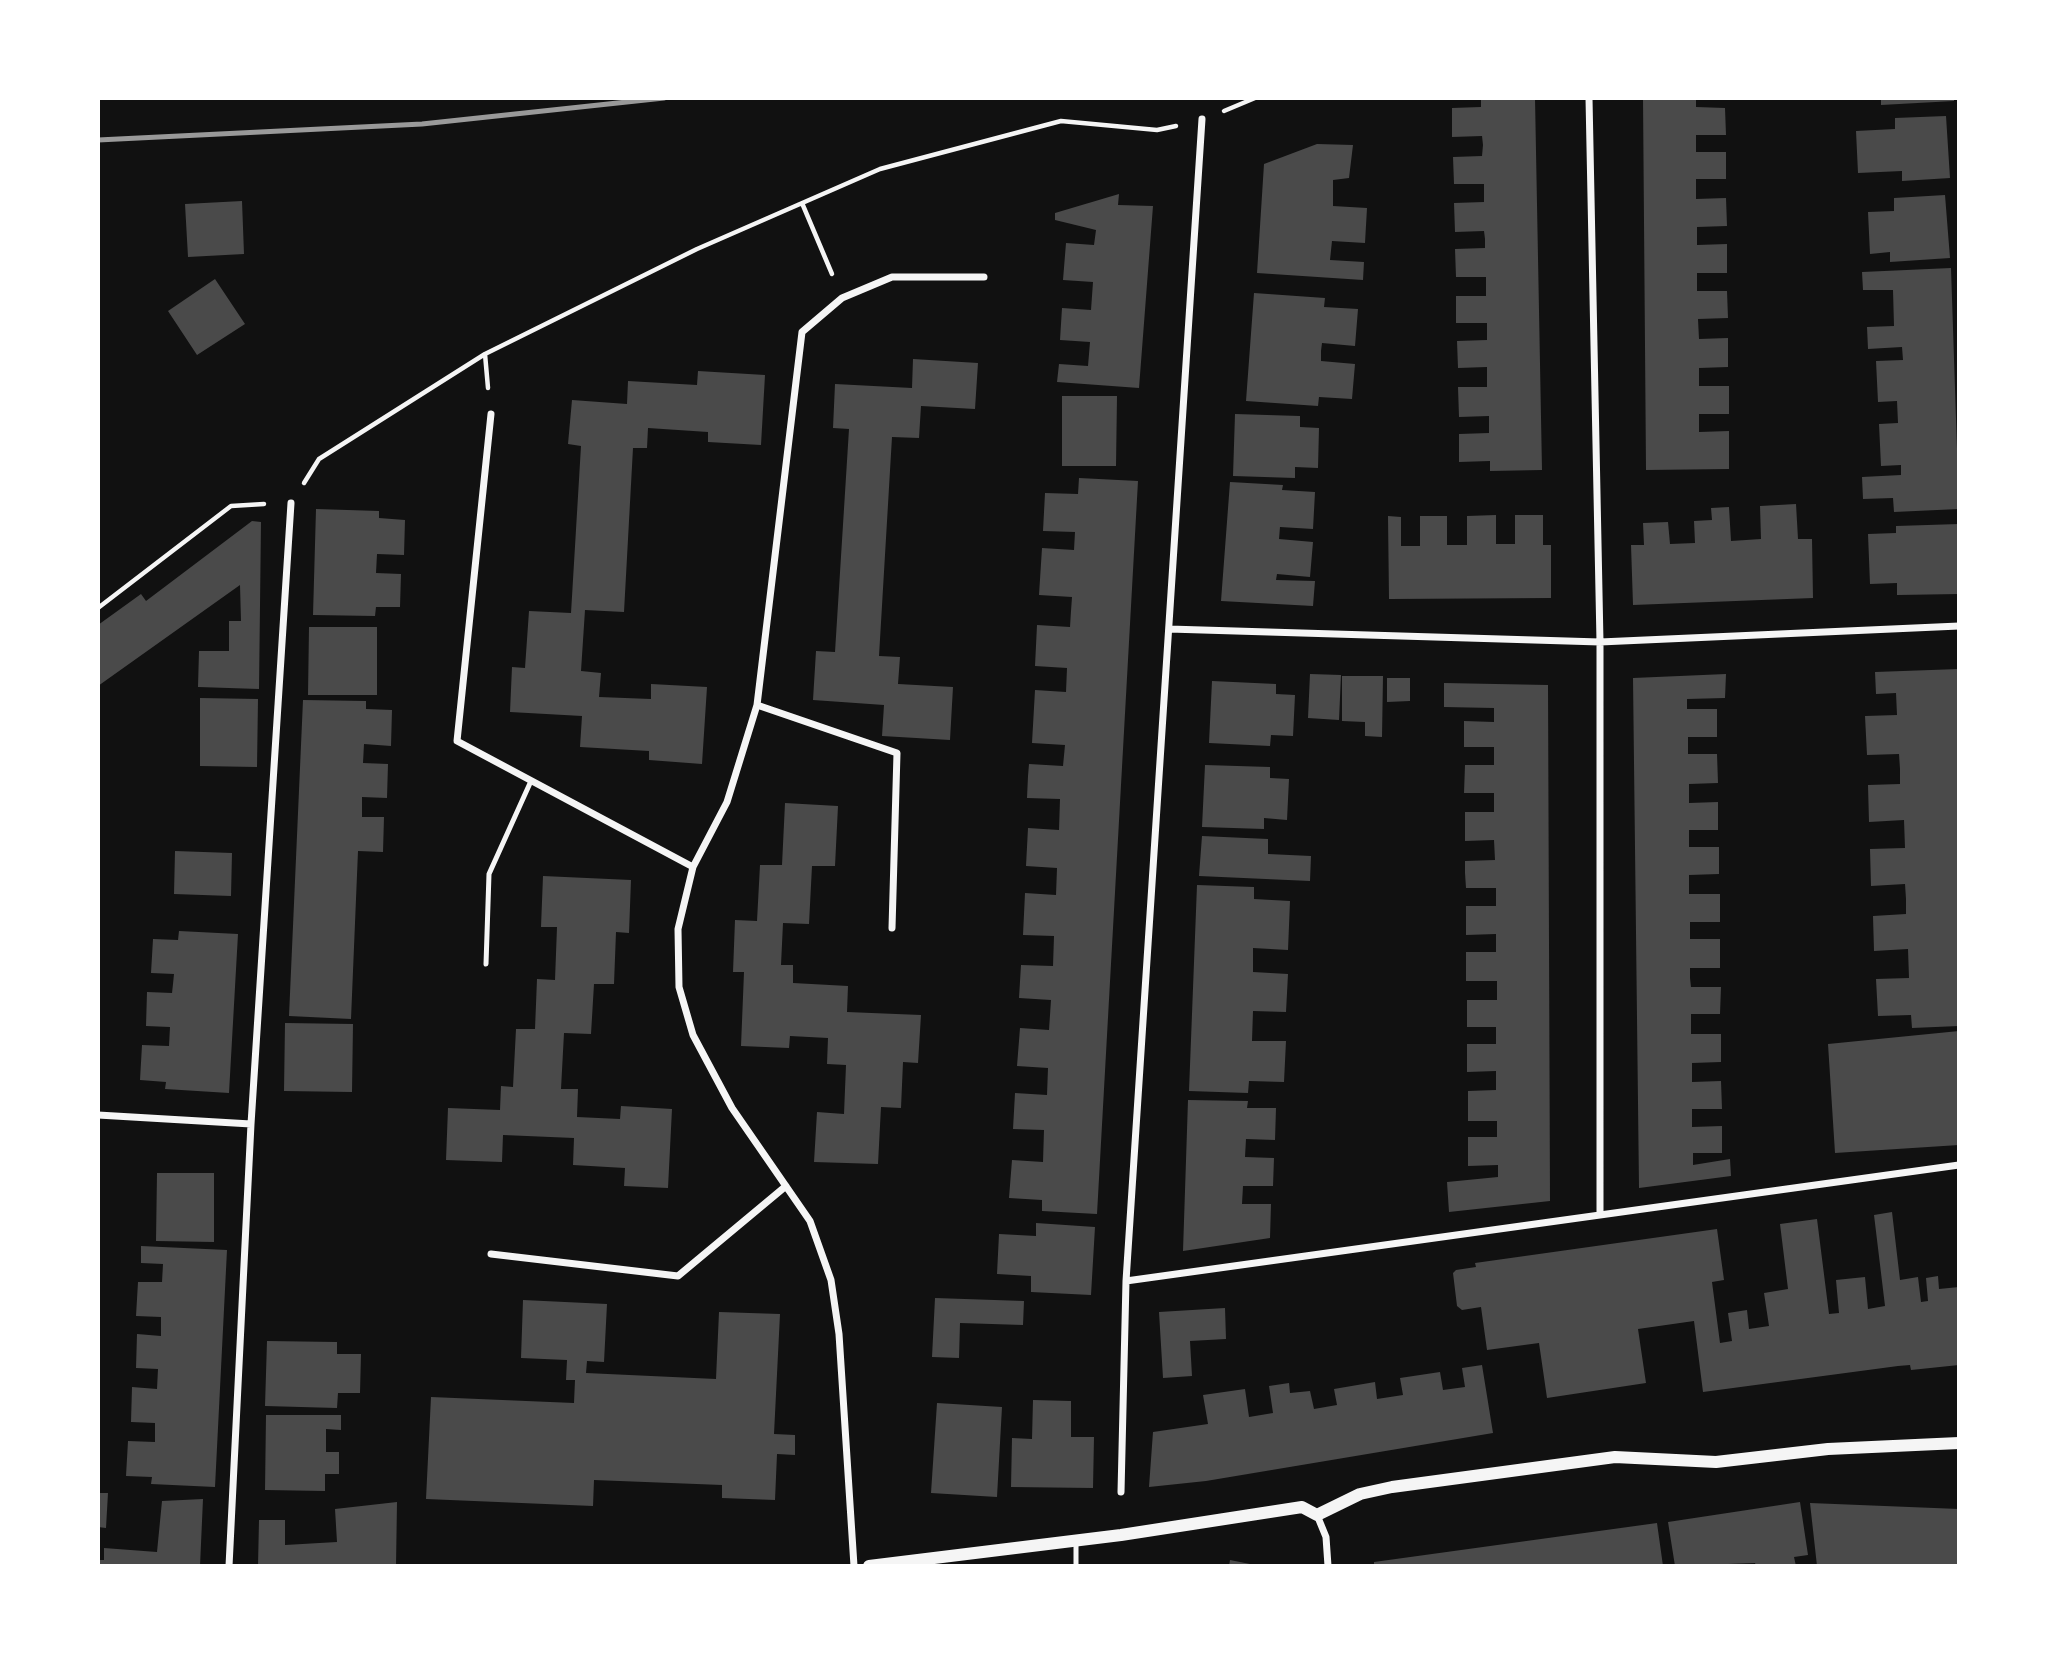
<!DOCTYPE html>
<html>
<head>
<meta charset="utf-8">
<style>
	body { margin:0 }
	#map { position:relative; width:2057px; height:1664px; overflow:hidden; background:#111; font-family:"Zilla Slab",serif }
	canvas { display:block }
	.frame { position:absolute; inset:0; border:100px solid #fff; pointer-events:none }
</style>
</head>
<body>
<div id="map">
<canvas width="2057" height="1664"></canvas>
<div class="frame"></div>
</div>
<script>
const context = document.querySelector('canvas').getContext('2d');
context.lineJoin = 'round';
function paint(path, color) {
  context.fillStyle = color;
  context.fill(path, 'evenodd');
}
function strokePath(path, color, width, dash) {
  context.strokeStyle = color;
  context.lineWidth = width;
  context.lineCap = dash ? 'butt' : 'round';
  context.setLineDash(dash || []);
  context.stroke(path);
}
paint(new Path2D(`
	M1535,98L1542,470L1490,471V461L1459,462V434L1489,433V416L1459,417L1458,387H1487V367L1458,368L1457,341L1487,340V323H1456V296H1486V277H1456L1455,249L1485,248V239L1484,231L1455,232L1454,203L1484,202V184H1454L1453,157L1482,156L1483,145L1482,136L1452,137V108L1481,107V99Z
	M1643,98H1696V107L1725,108L1726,135H1696V152H1726V179H1696V199L1726,198L1727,226L1697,227V245L1727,244V273H1697V291H1727L1728,318L1698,319L1699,339L1728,338V367L1699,368V386H1729V414H1699V432L1729,431V469L1646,470Z
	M1881,98H1954V101L1881,105Z
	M1946,116L1950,178L1902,181V171L1858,173L1856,131L1895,129V118Z
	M1317,144L1353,145L1349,178L1333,180V206L1367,208L1365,243L1332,241L1330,260L1364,262L1363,280L1257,273L1264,164Z
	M1119,194L1118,205L1153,206L1139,388L1057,382L1059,364L1088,366L1090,342L1060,340L1062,308L1091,310L1093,282L1063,280L1066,243L1094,245L1096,230L1055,220V213Z
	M1945,195L1950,258L1890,262V252L1870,254L1868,212L1894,211V198Z
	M242,201L244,254L188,257L185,204Z
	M1951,268L1959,509L1894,512L1893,498L1863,499L1862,477L1901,475V465L1881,466L1879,424L1898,423L1897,401L1878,402L1876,361L1903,360L1902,347L1868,349L1867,327L1894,326L1893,290H1863L1862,272Z
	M215,279L245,324L197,355L168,311Z
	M1254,293L1325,298L1324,307L1358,309L1355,346L1322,343L1321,351V361L1355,364L1352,399L1319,397L1318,406L1246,401Z
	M913,359L978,363L975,409L921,406L919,438L892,437L879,656L900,657L898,684L953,687L950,740L882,736L884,705L813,700L816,651L835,652L849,429L833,428L835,384L912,388Z
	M698,371L765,375L761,445L708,442V432L648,428L647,448H633L624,612L585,610L581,671L601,673L599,697L651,699V684L707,687L702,764L649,760V751L580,747L582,716L510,712L512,667L525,668L529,611L571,613L581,446L568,444L572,400L627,404L628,381L697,385Z
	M1062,396H1117L1116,466H1062Z
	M1235,414L1300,416V427L1319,428L1318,468L1295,467V478L1233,476Z
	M1079,478L1138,481L1097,1214L1042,1211V1200L1009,1198L1012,1160L1043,1162L1044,1130L1013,1129L1015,1093L1047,1095L1048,1068L1017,1066L1020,1028L1049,1030L1051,1000L1019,998L1021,965L1053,966L1054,936L1023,935L1025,893L1056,895L1057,868L1026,866L1028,828L1059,830L1060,799L1027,798L1028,776L1029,764L1063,766L1065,745L1032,743L1035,690L1066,692L1067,668L1035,666L1037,625L1070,627L1071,611L1072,597L1039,595L1042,548L1074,550L1075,532L1043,531L1045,493L1078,494Z
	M1230,482L1283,485L1282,490L1315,492L1313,529L1280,527L1279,539L1313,542L1310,577L1277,574L1276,580L1315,581L1313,606L1221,601Z
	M1796,504L1798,539H1812L1813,598L1633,605L1631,545H1644L1643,523L1668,522L1670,544L1695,543L1694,521L1712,520L1711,508L1729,507L1731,541L1761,539L1760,506Z
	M316,509L379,511V518L405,520L404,555L377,554L376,573L401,574L400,607H376L375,616L313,615Z
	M1496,515V544H1515V515H1543V545H1551V598L1389,599L1388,516L1401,517V546H1420V516H1447V545H1467V516Z
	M252,521L261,522L259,689L198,687L199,651H229V621H241L240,585L98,686V625L141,594L146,601Z
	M1959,524V594L1897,595V583L1870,584L1868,534L1896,533V526Z
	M309,627H377V695H308Z
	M1959,669V1026L1912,1028L1911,1015L1878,1016L1876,979L1909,978L1908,949L1874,951L1873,916L1906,914V899L1905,884L1871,886L1870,849L1905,848L1904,820L1869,822L1868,785L1900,784V769L1899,754L1867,755L1865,716L1897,715L1896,693L1876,694L1875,672Z
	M1310,674L1341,675L1339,720L1308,718Z
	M1726,674L1725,698L1687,699V709H1717V737H1688V754H1717L1718,783L1689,784V803L1718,802V830H1689V847H1719V874L1689,875V894H1720V922H1690V939H1720V968H1690V978L1691,987H1721L1720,1014H1691V1034H1721V1062L1692,1063V1082L1721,1081L1722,1109H1692V1127L1722,1126V1153H1693V1165L1730,1159L1731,1176L1639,1188L1633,678Z
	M1342,676H1383L1382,737L1365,736V722L1342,721Z
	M1387,678H1410V701L1387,702Z
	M1212,681L1276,684V694L1295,695L1293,736L1271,735L1270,746L1209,743Z
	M1444,683L1548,685L1550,1201L1449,1212L1447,1182L1498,1177V1165L1468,1166V1137H1497V1121H1468V1091L1496,1090V1071L1467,1072V1044H1496V1027H1467V1000H1497V981H1466V952H1496V934L1466,935V906H1496V888H1466L1465,873V861L1495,860L1494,840L1465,841V812H1494V793H1464L1465,765H1494V747H1464V721L1494,722V708L1444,707Z
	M200,698L258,699L257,767L200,766Z
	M303,700L366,701V709L392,710L391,746L364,744L363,763L388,764L387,798L362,797V817H384L383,852L358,851L351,1019L289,1016Z
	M1205,765L1270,767V778L1289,779L1287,820L1264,818V829L1202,827Z
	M785,803L838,806L835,866H812L809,924L783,923L781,965H793V983L848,986L847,1012L921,1015L918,1063L903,1062L901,1108L881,1107L878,1164L814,1162L817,1112L844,1114L846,1065L827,1064L828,1038L790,1036L789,1048L741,1046L744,972H733L735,920L757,921L760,865H782Z
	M1202,836L1268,839V854L1311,856L1310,881L1199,876Z
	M175,851L232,853L231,896L174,894Z
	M543,876L631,880L629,933L616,932L614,984H594L591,1034L564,1033L561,1089H578L577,1117L620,1119L621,1106L672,1109L668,1188L624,1186L625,1168L573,1165L574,1138L503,1135L502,1162L446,1160L448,1108L500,1110L501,1086L513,1087L516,1029H535L537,979L555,980L557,927H541Z
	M1197,885L1254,887V899L1290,901L1288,950L1253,948V972L1288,974L1286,1012L1253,1011L1252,1041H1286L1284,1082L1249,1081L1248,1093L1189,1091Z
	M179,931L238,934L229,1093L165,1089L166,1082L140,1080L142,1045L169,1046L170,1027L146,1026L147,992L172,993L173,984L174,974L151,973L153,939L178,940Z
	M285,1023L353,1024L352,1092L284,1091Z
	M1959,1031V1145L1835,1153L1828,1044Z
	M1188,1100L1248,1101L1247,1108H1276L1275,1140L1246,1139L1245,1157L1274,1158L1273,1186H1243L1242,1204H1271L1270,1238L1183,1251Z
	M157,1173H214V1242L156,1241Z
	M1892,1212L1900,1280L1918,1277L1921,1302L1928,1301L1926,1278L1938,1276L1939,1289L1959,1287V1365L1911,1370L1910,1365L1898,1366L1703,1392L1694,1321L1638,1329L1646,1383L1547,1398L1539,1343L1487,1350L1481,1307L1462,1310L1457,1306L1453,1273L1456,1270L1476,1267L1475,1263L1717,1229L1724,1280L1712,1282L1720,1343L1732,1341L1728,1313L1747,1310L1749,1329L1769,1326L1764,1293L1788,1289L1780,1224L1817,1219L1829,1314L1839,1313L1836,1280L1865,1277L1868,1309L1885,1306L1874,1215Z
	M1036,1223L1095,1227L1091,1295L1031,1292V1276L997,1274L999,1234L1036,1236Z
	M141,1246L227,1250L215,1487L151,1484L152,1477L126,1476L128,1441L155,1442V1423L131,1422L132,1387L157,1389L158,1369L136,1368L137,1334L161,1336V1317L136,1316L138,1282H162L163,1264L141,1263Z
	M935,1298L1024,1301L1023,1325L960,1323L959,1358L932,1357Z
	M523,1300L607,1304L604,1362L587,1361L586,1373L716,1379L719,1312L780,1314L774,1434L795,1435V1455L777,1454L775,1500L722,1498V1485L594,1480L593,1506L426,1499L431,1397L574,1403L575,1380H566L567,1360L521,1358Z
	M1225,1308L1226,1339L1190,1341L1192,1376L1163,1378L1159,1312Z
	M267,1341L337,1342V1354H361L360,1393H338L337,1408L265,1406Z
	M1482,1365L1493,1433L1206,1481L1149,1487L1153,1432L1208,1424L1203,1395L1245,1389L1249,1417L1273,1413L1269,1386L1289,1383L1290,1393L1310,1391L1314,1409L1337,1405L1334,1389L1375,1382L1377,1399L1403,1395L1400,1378L1440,1372L1443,1390L1465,1387L1462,1368Z
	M1033,1400L1071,1401V1437H1094L1093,1488L1011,1487L1012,1438L1032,1439Z
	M937,1403L1002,1407L997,1497L931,1493Z
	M266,1415H341V1430L326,1429V1452H339V1474H325V1491L265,1490Z
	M98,1493H108L106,1528L98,1527Z
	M203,1499L200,1566H98V1560H104V1548L157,1552L162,1501Z
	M397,1502L396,1566H258L259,1520H285V1545L337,1542L335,1509Z
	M1800,1502L1808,1555L1794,1557L1796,1566H1756L1755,1563L1675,1566L1668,1522Z
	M1810,1503L1959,1509V1566H1817Z
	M1657,1523L1663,1566H1374V1562Z
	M1230,1560L1255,1565V1566H1229Z`), '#4a4a4a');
strokePath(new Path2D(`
	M1224,111L1255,98
	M802,203L832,274
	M485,354L488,388
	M304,483L319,459L485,354L697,249L880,169L1061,121L1157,130L1176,126
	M98,608L231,506L264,504`), '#f5f5f5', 4.5);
strokePath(new Path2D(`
	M486,964L489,874L531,781
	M1076,1541V1566`), '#f5f5f5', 5);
strokePath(new Path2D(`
	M1589,98L1600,642V1215
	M491,414L457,741L693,867
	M1169,629L1600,642L1959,626
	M757,705L897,753L892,928
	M98,1115L251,1124
	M491,1254L678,1276L786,1186
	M1126,1281L1959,1165
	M1121,1492L1126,1281L1202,119
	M1317,1515L1326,1537L1328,1566
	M229,1566L251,1124L291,503
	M854,1566L839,1334L831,1280L810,1221L732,1108L693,1035L679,987L678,929L693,867L727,802L757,705L802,332L842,298L892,277H984`), '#f5f5f5', 7);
strokePath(new Path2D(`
	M869,1566L1121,1535L1302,1507L1317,1515L1360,1494L1392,1487L1615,1457L1716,1462L1828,1449L1959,1443`), '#f5f5f5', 12);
strokePath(new Path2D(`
	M98,140L422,124L664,98`), '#9a9a9a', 5);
</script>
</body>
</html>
